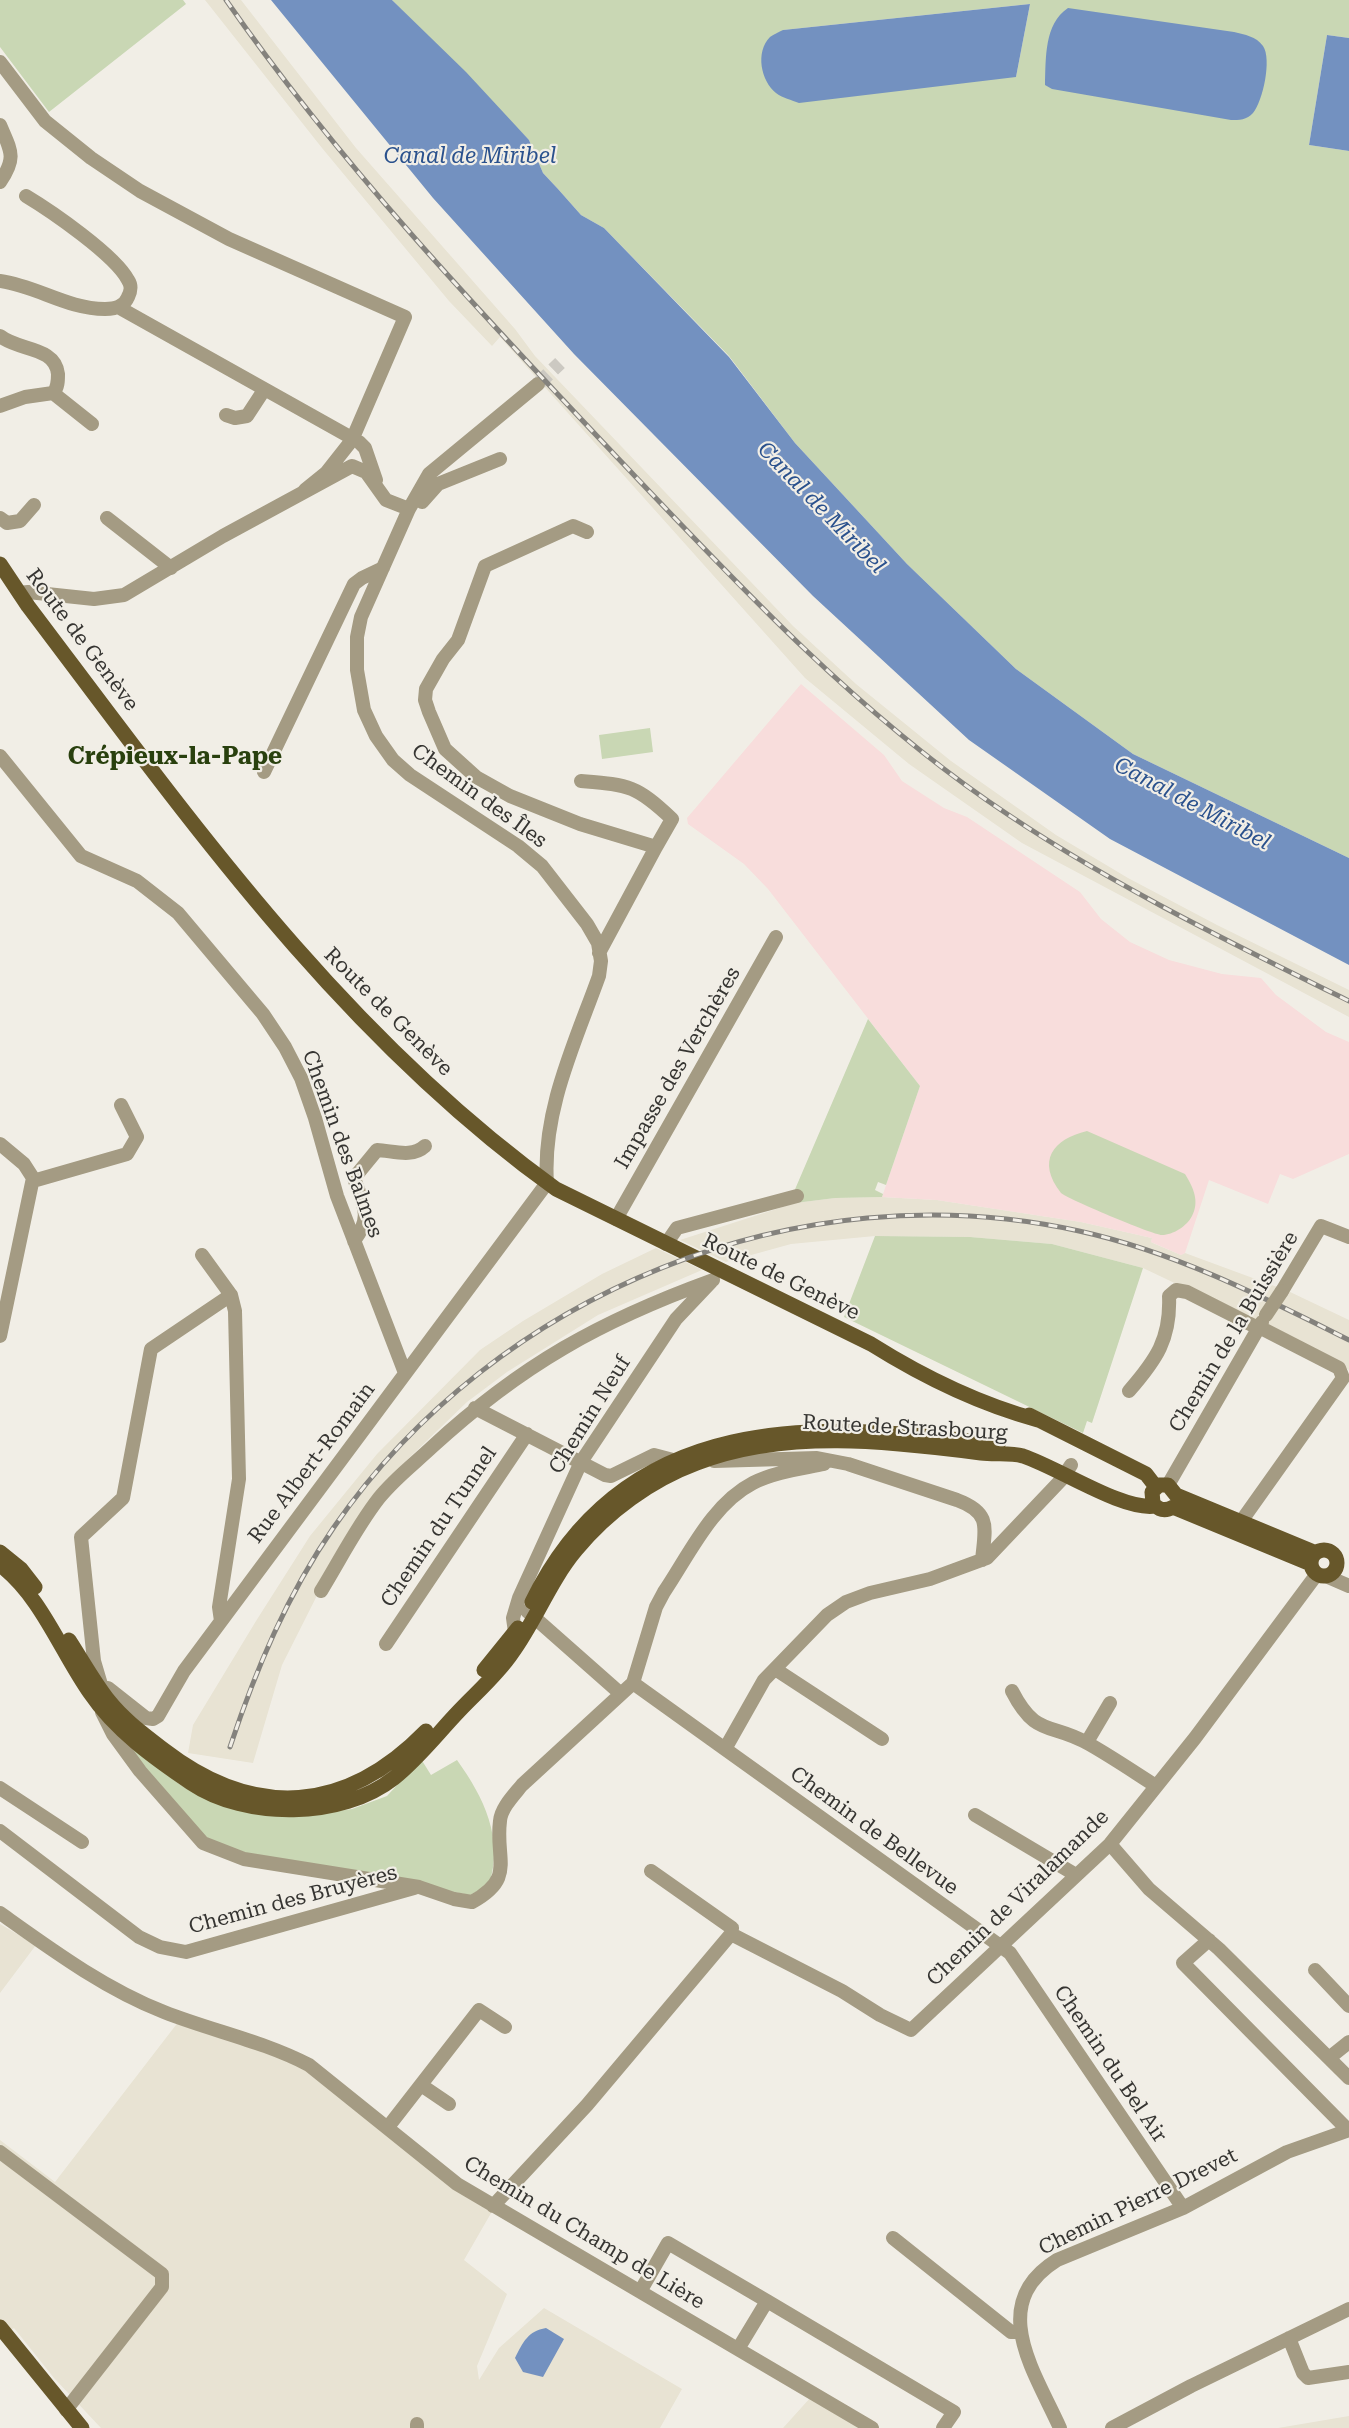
<!DOCTYPE html>
<html>
<head>
<meta charset="utf-8">
<style>
	body { margin:0 }
	canvas { display:block; background:#f1eee6 }
</style>
</head>
<body>
<canvas width="1349" height="2428"></canvas>
<script>
const context = document.querySelector('canvas').getContext('2d');
context.lineJoin = 'round';
function paint(path, color) {
  context.fillStyle = color;
  context.fill(path, 'evenodd');
}
function strokePath(path, color, width, dash) {
  context.strokeStyle = color;
  context.lineWidth = width;
  context.lineCap = dash ? 'butt' : 'round';
  context.setLineDash(dash || []);
  context.stroke(path);
}
function drawText(font, color, halo, rows, align = 'center') {
  context.font = font + ' "Roboto Serif",serif';
  context.lineWidth = 4.5;
  context.setLineDash([]);
  context.textBaseline = 'middle';
  context.strokeStyle = halo;
  context.fillStyle = color;
  for (const [text, x, y, turn = 0] of rows) {
    context.save();
    context.translate(x, y);
    context.rotate((+turn || 0) * Math.PI / 180);
    context.textAlign = isNaN(turn) ? turn : align;
    if (halo) context.strokeText(text, 0, 0);
    context.fillText(text, 0, 0);
    context.restore();
  }
}
paint(new Path2D(`
	M205,0H241L356,148L515,329L535,356L793,626L856,684L951,761L1056,835L1128,878L1217,925L1349,990V1017L1022,843L909,764L805,678L500,337L492,346L449,301L322,148Z
	M882,1197L937,1200L1081,1222L1152,1238L1151,1242L1155,1244L1181,1255L1185,1253L1288,1291L1349,1320V1370L1267,1327L1143,1268L1052,1244L970,1237L875,1236L791,1244L726,1262L680,1240L795,1203L835,1198Z
	M656,1248L702,1270L598,1315L507,1372L467,1402L381,1485L348,1534L282,1665L253,1763L188,1753L193,1725L256,1621L310,1536L377,1454L480,1350L523,1321L602,1274Z
	M0,1924L36,1945L0,1993Z
	M179,2021L296,2063L418,2160L494,2208L464,2260L507,2294L477,2366L479,2380L499,2348L544,2308L682,2389L660,2428H101L54,2378L14,2328L0,2337V2140L55,2182Z
	M811,2397L861,2428H783Z
	M1349,2416V2428H1278Z`), '#e8e3d3');
paint(new Path2D(`
	M801,684L884,755L902,781L944,808L967,817L1080,892L1101,919L1130,942L1169,960L1222,974L1261,978L1276,995L1326,1032L1349,1042V1154L1293,1179L1280,1174L1268,1204L1209,1180L1185,1253L1181,1255L1151,1242L1152,1238L1081,1222L937,1200L882,1197L920,1086L768,889L744,864L688,824L687,818Z`), '#f8dddc');
paint(new Path2D(`
	M0,0H183L186,4L49,112L0,47Z
	M392,0H1349V38L1327,35L1309,145L1349,151V858L1133,754L1016,669L907,564L795,443L729,356L604,228L581,215L558,189L543,173L529,140ZM1030,4L1016,77L783,30Z
	M650,728L653,752L602,759L599,735Z
	M868,1019L920,1086L886,1185L878,1182L875,1190L883,1194L882,1197L835,1198L795,1203L793,1194Z
	M1087,1131L1185,1174C1193,1187 1200,1201 1192,1216C1187,1226 1173,1235 1162,1235C1153,1235 1066,1198 1061,1193C1036,1161 1053,1139 1087,1131Z
	M875,1236L970,1237L1052,1244L1143,1268L1092,1423L1087,1421L1083,1433L844,1317Z
	M129,1743L179,1784L198,1795L302,1816L352,1809L387,1796L421,1759L431,1775L457,1760C484,1798 504,1838 489,1885L470,1895L236,1852L205,1840L139,1765Z`), '#c9d7b4');
paint(new Path2D(`
	M271,0H392L466,72L529,140L543,173L558,189L581,215L604,228L729,357L795,443L907,564L1016,669L1133,754L1349,858V965L1110,839L969,740L813,596L574,354L433,198Z
	M1030,4L1016,77L799,103C792,100 782,98 776,93C761,81 755,52 770,37C774,34 779,32 783,30Z
	M1068,8L1234,32C1245,35 1256,36 1263,46C1272,59 1263,101 1253,113C1247,120 1239,120 1231,120L1052,89L1045,85C1046,58 1044,24 1068,8Z
	M1327,35L1349,38V151L1309,145Z
	M546,2328L564,2339L543,2377L523,2372L515,2358C523,2342 528,2331 546,2328Z`), '#7391c0');
strokePath(new Path2D(`
	M538,384L560,363`), '#ccc9c2', 14, [14, 7]);
strokePath(new Path2D(`
	M0,62L45,121L91,158L140,191L229,239L405,317L352,440L326,473L305,490
	M0,125C11,151 17,157 0,182
	M0,281C37,286 67,309 105,309C115,309 124,307 128,297C131,291 132,286 128,280C115,255 51,211 26,196
	M118,307L359,442L365,448L376,480
	M0,336C18,351 55,346 58,374C58,381 58,388 53,393L25,397L0,406
	M53,393L92,424
	M226,415L235,418L247,416L264,390
	M422,502L438,484L500,459
	M0,518L7,523L20,521L34,505
	M107,518L171,568
	M587,532L573,526L485,566L458,640L443,659L426,689L425,700L429,712L445,749L476,777L510,796L580,824L656,847L599,953
	M19,593L28,592L94,599L124,595L223,536L352,466L366,472L386,500L409,509
	M0,756L81,856L137,881L178,913L263,1014L285,1047L301,1078L315,1118L337,1196L405,1373
	M264,772L354,584L362,578L383,568
	M581,781C629,785 636,785 672,819L656,847
	M0,1144L24,1164L33,1178L0,1336
	M33,1181L127,1154L137,1137L121,1105
	M616,1219L776,937
	M354,1241C373,1216 363,1205 354,1178L377,1150C394,1151 412,1158 425,1146
	M666,1244L677,1228L797,1196
	M1282,1291L1321,1226L1349,1237
	M1129,1391C1156,1360 1171,1339 1169,1296L1176,1290L1187,1292L1258,1328
	M475,1408L605,1475L611,1476L654,1455L673,1460
	M714,1461L817,1458L848,1464L957,1500C992,1513 985,1528 982,1560
	M1168,1485L1262,1322
	M1240,1523L1343,1378L1339,1368L1259,1327
	M1326,1576L1349,1586
	M321,1591C340,1560 357,1526 379,1498C394,1479 415,1463 432,1447C521,1365 600,1321 713,1280
	M527,1611L621,1694
	M221,1621L219,1607L239,1479L235,1311L231,1295
	M515,1632L513,1618L519,1598L581,1462L676,1319L711,1282
	M386,1644L527,1434
	M775,1669L882,1739
	M633,1683L656,1607L664,1592C689,1555 712,1504 753,1483C775,1472 800,1469 824,1464
	M102,1688L94,1661L81,1537L123,1498L151,1349L231,1295L202,1255
	M100,1689L108,1688L146,1718L153,1719L158,1716L184,1671L547,1183C542,1111 575,1043 599,976L601,961L598,943L587,924L542,866L518,846L410,775L393,760L376,736L364,710L357,670V637L361,617L409,509L429,474L538,384
	M1012,1691C1036,1738 1051,1722 1089,1744C1112,1757 1134,1772 1156,1786
	M102,1712L113,1734L140,1771L203,1843L244,1859L419,1887L454,1899L472,1902C516,1878 495,1860 500,1821C501,1808 514,1795 522,1785L633,1683L725,1749L764,1680L827,1615L846,1602L870,1593L930,1579L987,1558L1062,1479L1071,1465
	M1087,1742L1110,1703
	M725,1749L1010,1953L1183,2208
	M0,1788L82,1842
	M975,1815L1076,1875
	M0,1831L139,1937L160,1947L186,1952L414,1888
	M1110,1844L1149,1889L1219,1949L1349,2078
	M0,1913C52,1950 105,1989 164,2012C212,2031 263,2041 309,2065L457,2184L872,2428
	M731,1934L842,1991L880,2015L911,2030L1110,1844L1195,1738L1317,1574
	M1209,1940L1183,1963L1348,2130
	M1315,1970L1349,2006
	M1329,2058L1349,2042
	M421,2085L449,2104
	M388,2127L479,2010L505,2027
	M0,2152L162,2274V2287L66,2410
	M493,2206L587,2105L731,1934L732,1928L651,1871
	M893,2238L1011,2332H1019
	M641,2290L668,2243L767,2301
	M1289,2338L1303,2373L1308,2378L1349,2372
	M738,2349L767,2301L954,2412L943,2428
	M417,2428V2424
	M1060,2428C1035,2372 986,2304 1057,2260L1183,2208L1287,2152L1349,2130
	M1112,2428L1191,2386L1349,2309`), '#a49b83', 14);
strokePath(new Path2D(`
	M0,564L28,606C186,815 340,1034 556,1189L871,1344C922,1376 979,1404 1038,1420
	M1029,1415L1146,1474L1156,1487
	M1311 1563a13 13 0 1 1 26 0a13 13 0 1 1-26 0Z
	M0,1552L21,1569L35,1587
	M1311,1564L1173,1507C1165,1512 1158,1510 1153,1503L1152,1492L1159,1485H1168L1176,1495L1316,1553
	M0,1565C41,1596 61,1652 90,1693C115,1730 154,1758 191,1783C246,1820 342,1819 394,1778C418,1759 438,1733 459,1711C477,1692 498,1674 512,1653C536,1620 550,1581 576,1550C607,1512 651,1480 697,1463C785,1429 889,1441 981,1453C995,1455 1009,1452 1023,1456C1059,1468 1123,1511 1155,1506
	M532,1602C625,1411 817,1419 998,1445
	M69,1640C82,1660 94,1682 109,1701C124,1720 145,1735 164,1750C255,1820 346,1813 426,1731
	M484,1670L518,1628
	M0,2327L82,2428`), '#67572a', 15);
const rail = new Path2D(`
	M226,0C339,163 477,309 613,453C731,577 847,703 988,801C1102,880 1225,940 1349,1001
	M230,1747C256,1669 287,1595 334,1527C496,1292 799,1169 1079,1231C1175,1252 1261,1296 1349,1340`);
strokePath(rail, '#84827d', 5);
strokePath(rail, '#f1eee6', 3, [9]);
strokePath(new Path2D(`
	M1266,1315L1282,1291`), '#a49b83', 14);
drawText('21px', '#363532', '#f1eee6', [
	["Route de Genève",82,640,53],
	["Chemin des Îles",479,796,36],
	["Route de Genève",388,1012,45],
	["Impasse des Verchères",678,1068,-60],
	["Chemin des Balmes",342,1144,70],
	["Route de Genève",781,1277,26],
	["Chemin de la Buissière",1234,1332,-59],
	["Chemin Neuf",590,1415,-58],
	["Route de Strasbourg",905,1428,3],
	["Rue Albert-Romain",312,1463,-53],
	["Chemin du Tunnel",439,1527,-56],
	["Chemin de Bellevue",874,1831,36],
	["Chemin de Viralamande",1018,1898,-44],
	["Chemin des Bruyères",293,1900,-15],
	["Chemin du Bel Air",1110,2064,56],
	["Chemin Pierre Drevet",1138,2202,-26],
	["Chemin du Champ de Lière",584,2233,31]
]);
drawText('italic 22px', '#2a518d', '#f1eee6', [
	["Canal de Miribel",470,157],
	["Canal de Miribel",821,508,46],
	["Canal de Miribel",1192,804,28]
]);
drawText('bold 24px', '#29400e', '#f1eee6', [
	["Crépieux-la-Pape",175,757]
]);
</script>
</body>
</html>
